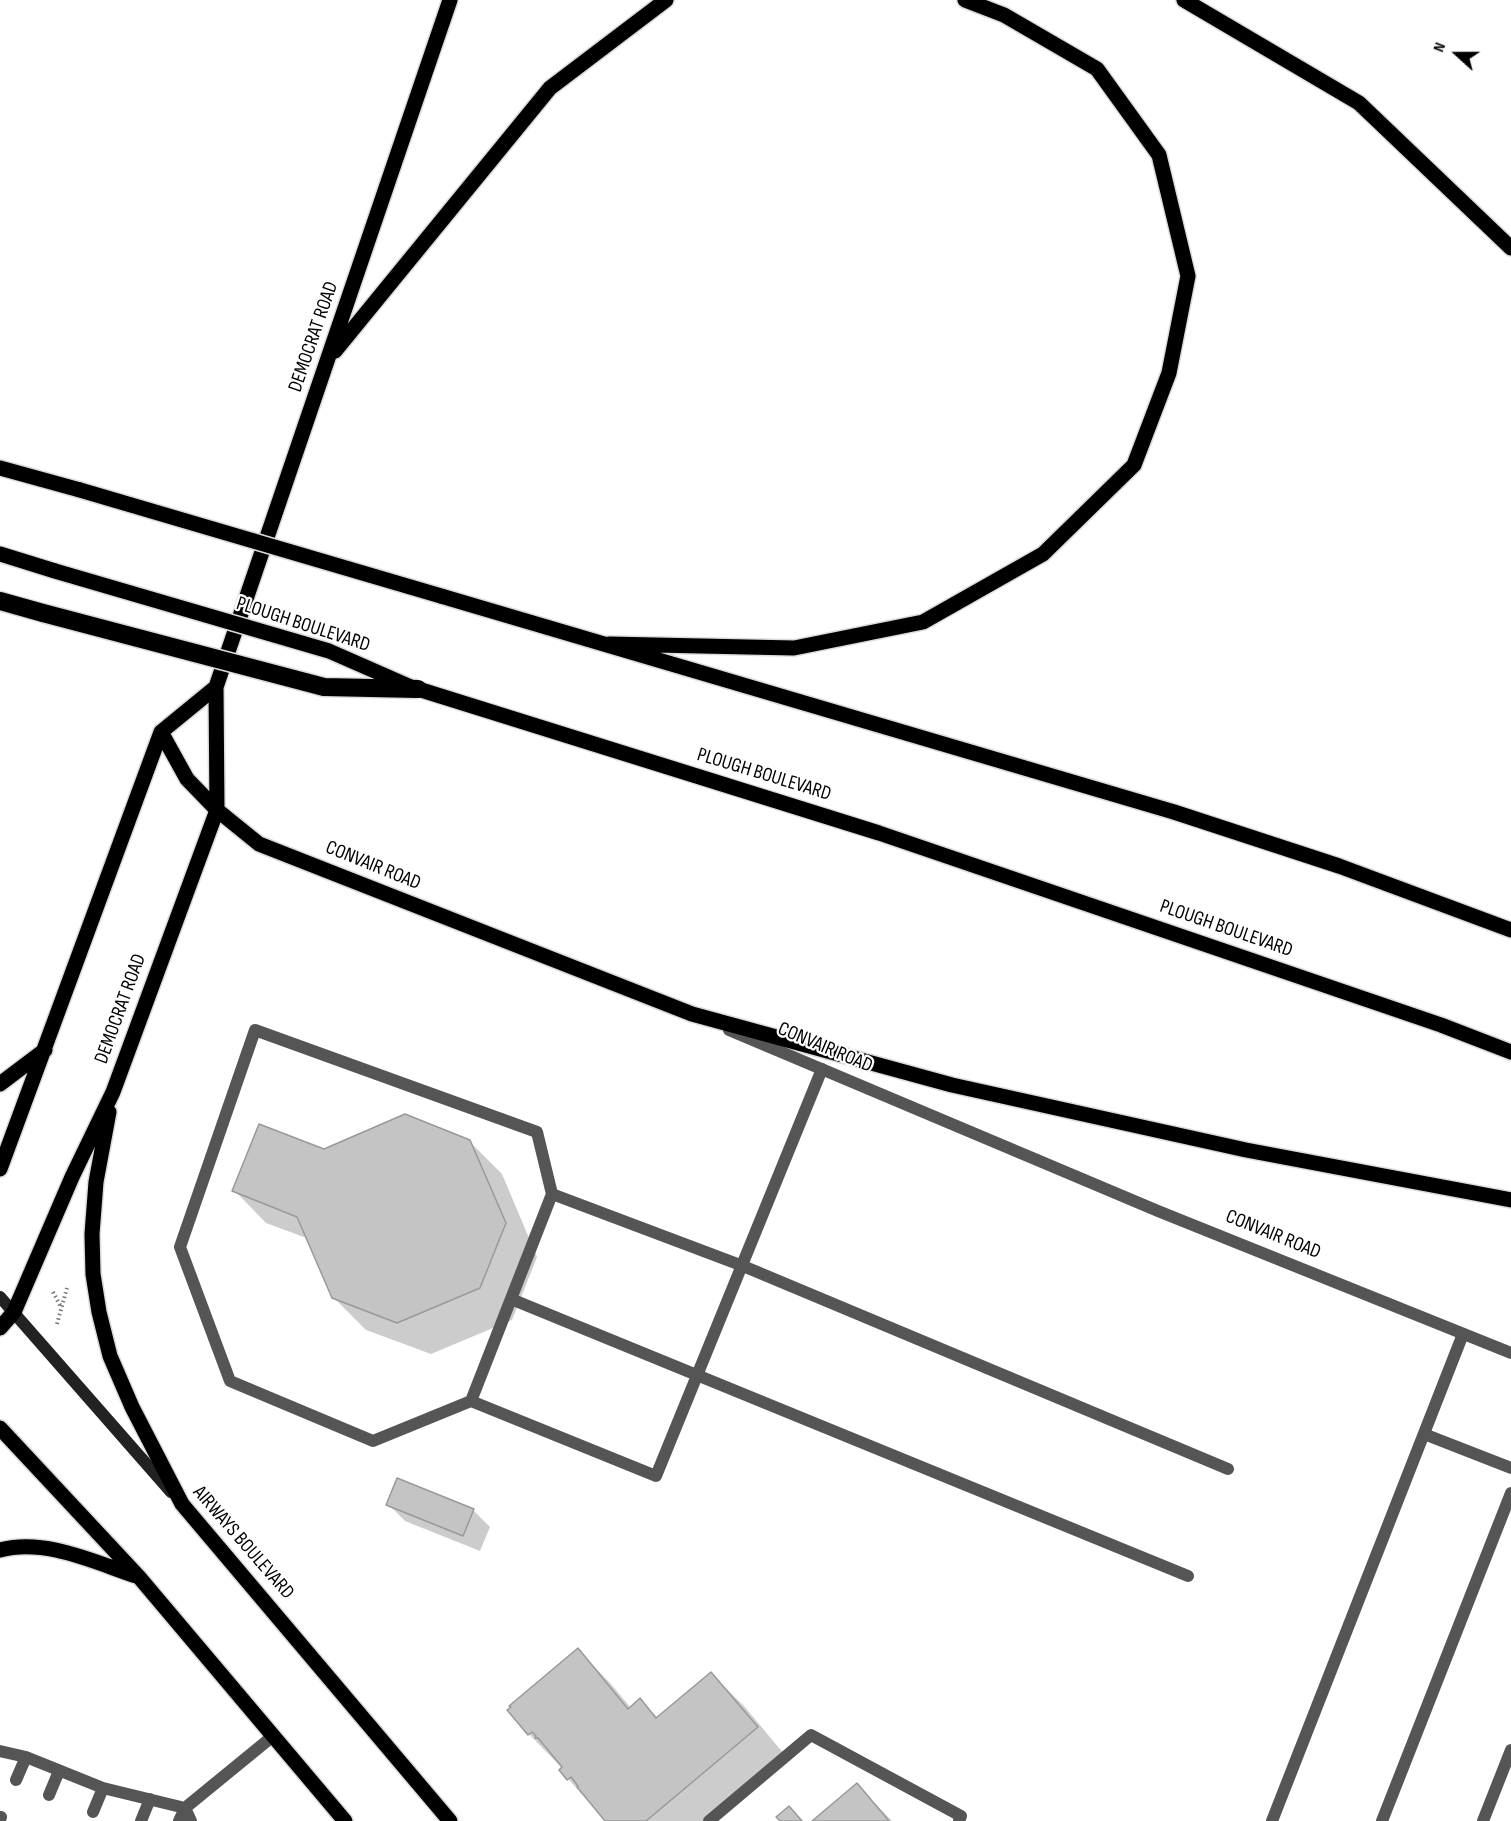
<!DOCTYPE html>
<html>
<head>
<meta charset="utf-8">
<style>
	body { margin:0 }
	#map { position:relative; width:1511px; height:1821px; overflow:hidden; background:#fff; font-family:"Sofia Sans Condensed",sans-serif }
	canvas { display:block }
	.north { position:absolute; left:1427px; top:24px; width:60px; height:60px; -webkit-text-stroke:4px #fff; paint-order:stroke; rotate:291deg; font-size:16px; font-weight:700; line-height:24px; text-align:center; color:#000 }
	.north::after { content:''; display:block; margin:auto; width:21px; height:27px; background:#000; clip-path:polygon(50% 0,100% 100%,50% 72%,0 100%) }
</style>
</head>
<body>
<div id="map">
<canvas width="1511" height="1821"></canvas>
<div class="north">N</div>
</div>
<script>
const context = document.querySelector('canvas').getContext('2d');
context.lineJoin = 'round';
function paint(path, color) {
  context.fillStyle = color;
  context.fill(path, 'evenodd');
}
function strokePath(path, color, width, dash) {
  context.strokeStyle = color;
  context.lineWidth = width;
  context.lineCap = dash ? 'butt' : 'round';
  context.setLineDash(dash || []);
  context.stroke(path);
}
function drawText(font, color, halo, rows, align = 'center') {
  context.font = font + ' "Sofia Sans Condensed",sans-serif';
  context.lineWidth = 4.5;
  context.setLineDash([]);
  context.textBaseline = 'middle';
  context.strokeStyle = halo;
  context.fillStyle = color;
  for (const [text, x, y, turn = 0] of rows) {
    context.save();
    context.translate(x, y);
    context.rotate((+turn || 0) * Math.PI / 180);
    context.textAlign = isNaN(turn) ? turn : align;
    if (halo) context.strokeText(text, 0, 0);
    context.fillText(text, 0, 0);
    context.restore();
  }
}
paint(new Path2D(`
	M469,1141L502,1174L537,1257L512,1320L431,1354L366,1330L333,1297L309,1239L266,1223L234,1190L324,1151Z
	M388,1504L473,1510L490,1527L480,1551L405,1521Z
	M578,1650L610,1683L631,1708L640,1700L658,1718L711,1674L744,1706L789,1760L716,1821H607L568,1779L561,1770L563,1769L529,1734Z
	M857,1785L892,1821H814Z`), '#0003');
const building = new Path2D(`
	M405,1114L470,1140L506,1223L480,1288L397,1323L332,1298L297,1217L232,1191L259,1124L324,1149Z
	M397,1478L474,1509L463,1536L386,1505Z
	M578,1648L628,1709L640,1698L656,1718L711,1672L758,1727L646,1821H605L577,1787L578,1786L571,1777L567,1780L559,1770L562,1767L538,1738H535L536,1736L532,1732L528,1735L507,1710L511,1707L509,1706Z
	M857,1783L889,1821H812Z
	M789,1806L802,1821H780L776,1817Z`);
paint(building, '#c4c4c4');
strokePath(building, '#999', 1.5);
const primary = new Path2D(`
	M1184,0L1359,103L1511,248
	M335,351L550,88L666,0
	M0,468L80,490
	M0,554L55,571
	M441,596L1174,812L1339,866L1511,930
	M609,644L794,648L923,622L1043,554L1134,465L1169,373L1188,276L1159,155L1097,69L1004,15L965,0
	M418,689L879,833L1441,1025L1511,1052
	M161,732L187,779L217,810L259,844L692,1014L952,1085L1246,1150L1511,1200
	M0,1084L45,1050
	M109,1112L96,1182L92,1234L93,1274L99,1312L110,1356L132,1407L182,1504L450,1821
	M0,1169L161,732L216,687
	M0,1328L14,1312L72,1177L113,1092L217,810L216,687L450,0
	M0,1428L139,1577L345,1821
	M0,1550C45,1538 94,1562 136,1576`);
const highway = new Path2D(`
	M0,601L43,613`);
strokePath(primary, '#dbdbdb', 18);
strokePath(highway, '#dbdbdb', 21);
strokePath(new Path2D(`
	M53,1292L61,1307
	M57,1324L67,1288`), '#777', 4, [1.5, 3]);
strokePath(new Path2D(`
	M552,1194L471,1401L373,1441L230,1381L180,1247L255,1030L537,1132L552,1194L743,1266L1228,1469
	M511,1299L1188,1576
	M471,1401L656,1476L822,1069
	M1424,1434L1511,1468
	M0,1751L26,1757L103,1788L185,1808L191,1821
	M16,1780L26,1757
	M49,1795L59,1771
	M93,1812L103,1788
	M0,1820L1,1817
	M141,1821L150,1799
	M179,1821L185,1808L273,1736
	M709,1821L811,1735L961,1816L959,1821
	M1272,1821L1463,1334
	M1382,1821L1511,1493
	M1483,1821L1511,1750`), '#555', 12);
strokePath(new Path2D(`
	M729,1030L1158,1211L1511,1353`), '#555', 12);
strokePath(new Path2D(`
	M0,1297L171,1492`), '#222', 12);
strokePath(primary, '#000', 15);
strokePath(highway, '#000', 18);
const primaryBridge = new Path2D(`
	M80,490L441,596
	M55,571L329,651L411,687`);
const highwayBridge = new Path2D(`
	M43,613L324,687L418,689`);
strokePath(primaryBridge, '#dbdbdb', 18, []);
strokePath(highwayBridge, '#dbdbdb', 21, []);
strokePath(primaryBridge, '#000', 15);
strokePath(highwayBridge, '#000', 18);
drawText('20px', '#000', '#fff', [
	["DEMOCRAT ROAD",314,337,-71],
	["PLOUGH BOULEVARD",303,625,18],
	["PLOUGH BOULEVARD",764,775,17],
	["CONVAIR ROAD",373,866,22],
	["PLOUGH BOULEVARD",1226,929,19],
	["DEMOCRAT ROAD",121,1009,-70],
	["CONVAIR ROAD",825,1048,23],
	["CONVAIR ROAD",1273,1235,22],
	["AIRWAYS BOULEVARD",243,1543,49]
]);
</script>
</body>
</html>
